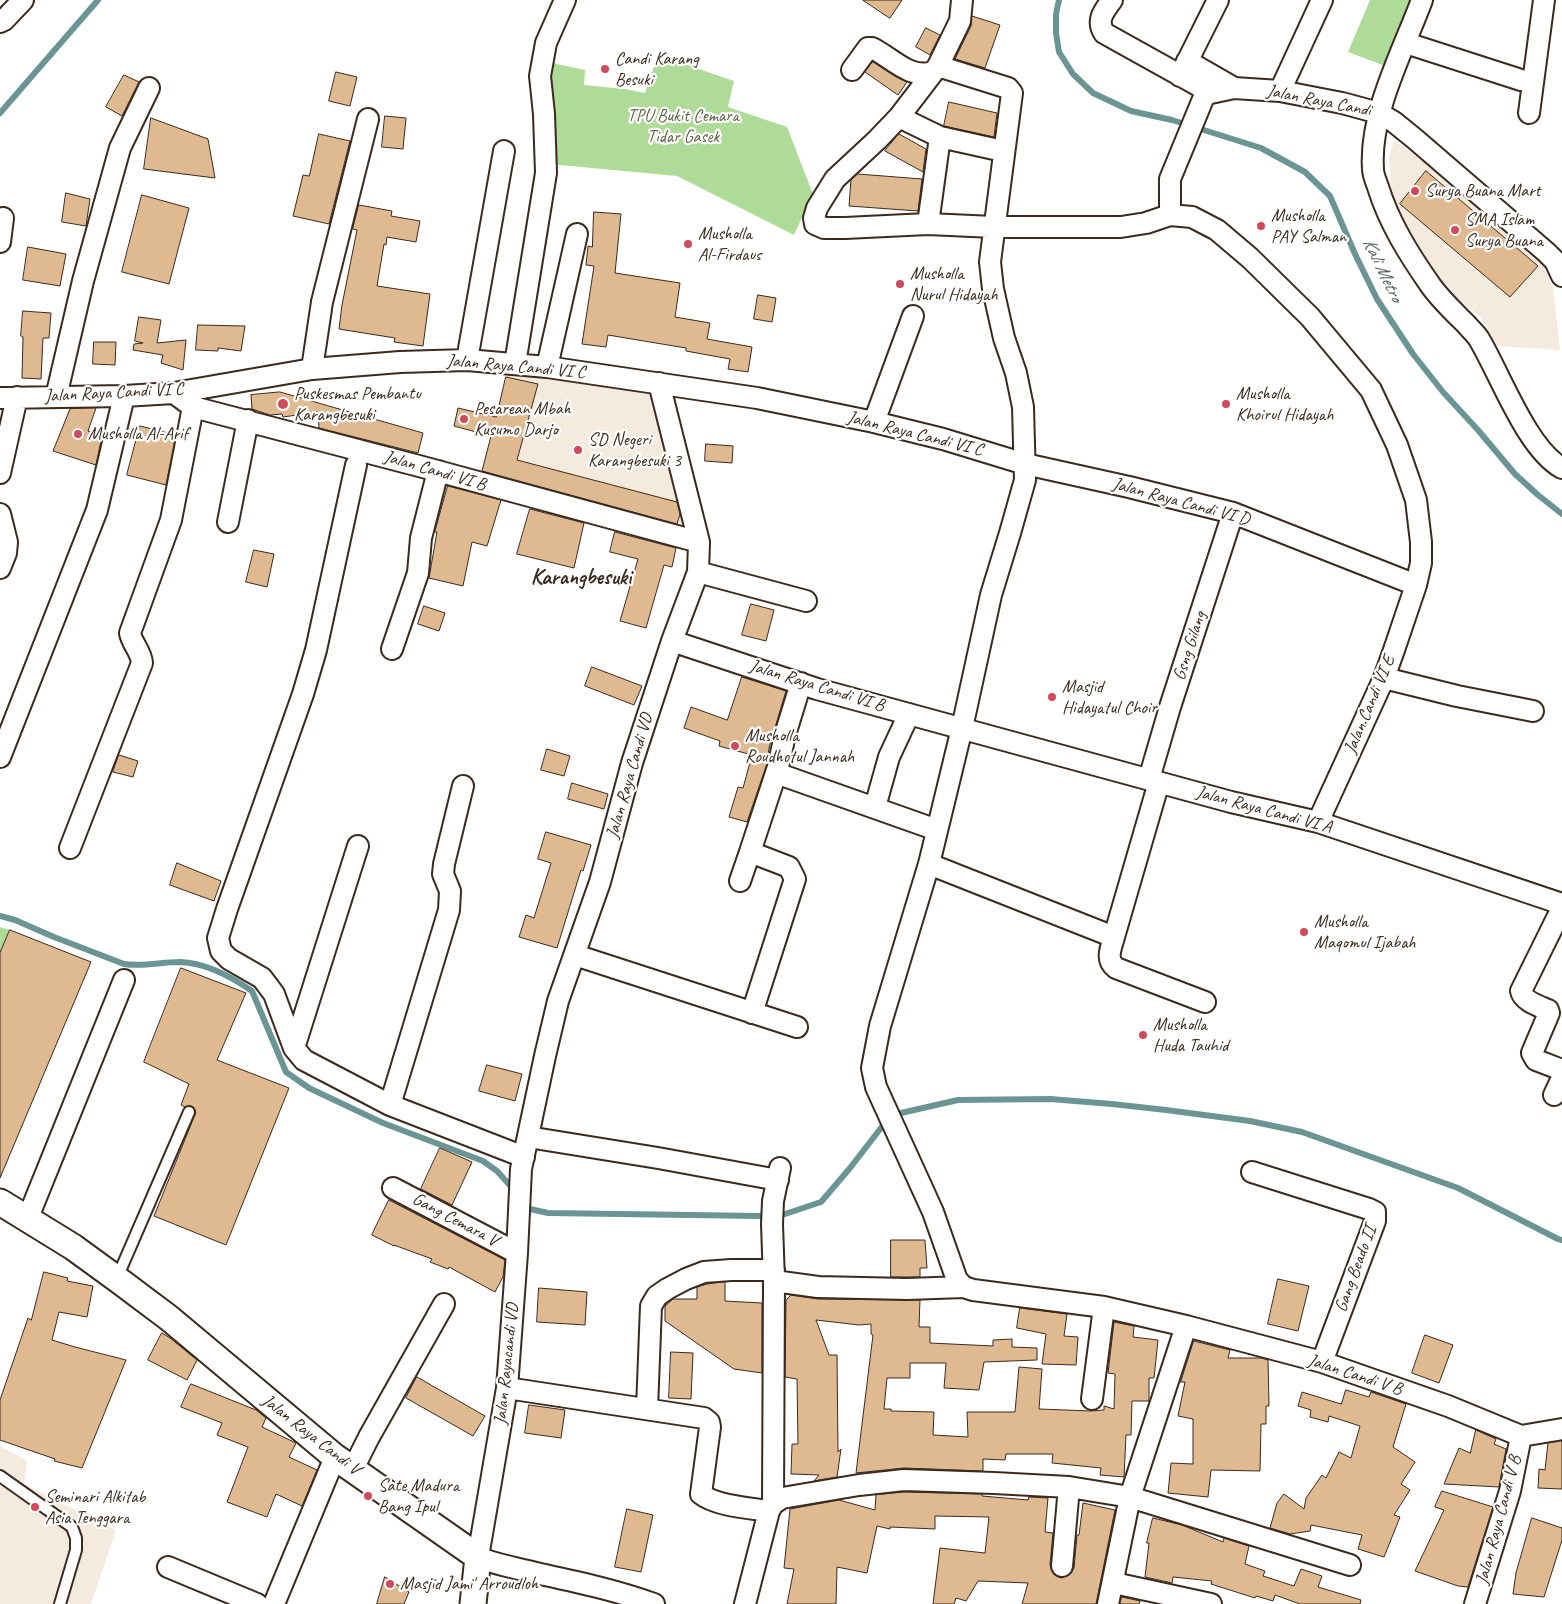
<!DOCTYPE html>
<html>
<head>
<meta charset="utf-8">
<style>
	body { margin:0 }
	canvas { display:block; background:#fff }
</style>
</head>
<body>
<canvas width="1562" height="1604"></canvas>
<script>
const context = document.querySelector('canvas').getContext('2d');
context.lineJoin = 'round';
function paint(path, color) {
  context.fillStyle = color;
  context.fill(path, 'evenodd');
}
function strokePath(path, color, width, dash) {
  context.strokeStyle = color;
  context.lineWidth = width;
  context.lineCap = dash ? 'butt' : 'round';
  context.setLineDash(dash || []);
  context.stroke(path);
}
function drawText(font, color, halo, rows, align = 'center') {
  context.font = font + ' Caveat,sans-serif';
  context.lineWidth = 4.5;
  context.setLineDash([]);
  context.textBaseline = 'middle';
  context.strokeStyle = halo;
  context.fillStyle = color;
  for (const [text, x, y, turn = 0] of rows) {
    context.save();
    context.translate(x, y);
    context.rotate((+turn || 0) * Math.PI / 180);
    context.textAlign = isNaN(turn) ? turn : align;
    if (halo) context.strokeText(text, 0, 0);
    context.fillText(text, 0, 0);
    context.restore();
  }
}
paint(new Path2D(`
	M1394,140L1424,162L1543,265L1553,287L1560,350L1497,346L1481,317L1455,297L1443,282L1417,248L1398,212L1390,183L1389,159Z
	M508,370L651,392L687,531L480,479Z
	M0,1446L27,1461L24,1484L116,1530L91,1604H0Z`), '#f5eade');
paint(new Path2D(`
	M1370,0H1413L1388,67L1348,52Z
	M658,55L734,81L728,107L787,127L813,194L794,235L677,176L549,164L548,62L585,70L584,85L625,89L645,93Z
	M0,927L10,930L0,953Z`), '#afdb99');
strokePath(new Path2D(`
	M1059,0L1056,14V33L1059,52L1073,74L1093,93L1131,111L1172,120L1261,148L1305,172L1330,196L1355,254L1377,299L1413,354L1443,392L1478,430L1515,474L1538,495L1562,514
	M0,113L98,0
	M0,916L15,920L54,937L124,964C143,967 161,962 180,962C205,963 232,977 252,991L286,1072L309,1088L383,1123L483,1161L497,1171L515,1191
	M524,1202L530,1209L548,1213L760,1216L785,1214L821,1202L850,1168L884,1124L901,1113L958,1100L1050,1099L1112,1104L1166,1110L1250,1121L1302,1132L1458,1188L1558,1239L1562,1240`), '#6b9594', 6);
const building = new Path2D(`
	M863,0H902L890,18Z
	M972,16L1000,25L985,68L955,59L971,26Z
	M926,28L940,35L930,55L916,47Z
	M873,62L895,76L907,82L898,95L865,72Z
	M336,72L357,77L350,106L329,101Z
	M124,75L139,82L122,116L106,107Z
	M949,102L997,113L994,137L944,126Z
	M385,116L406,118L403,149L382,147Z
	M151,118L208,139L215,178L144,169Z
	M319,134L350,141L329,224L293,216L303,175L309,176Z
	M899,134L926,149L923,172L885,151Z
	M1426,171L1538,266L1510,297L1400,204Z
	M858,174L922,179L918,211L849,206L851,180Z
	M66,193L90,199L86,226L62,222Z
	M142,195L189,208L169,284L122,272Z
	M359,205L392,211L391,216L420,221L416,242L387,237L386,245L384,244L377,286L430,294L423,346L394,342L395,338L339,329L342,305L357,230L353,229Z
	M594,212L621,214L615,273L680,283L675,317L710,323L707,339L752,347L748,372L728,369L730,359L686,351V348L608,335L606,347L582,344L594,266L586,265L588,246L592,247Z
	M28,247L66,254L60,286L23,280Z
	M758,295L776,298L772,322L754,319Z
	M23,311L51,313L49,338H43L41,379L22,378L23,337L21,336Z
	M139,317L161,320L157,343L186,340L183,370L161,363L163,355L133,350L134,344L143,343L135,341Z
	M198,325L245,326L241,351L218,348V351L196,350Z
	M94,342H116L115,365L93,364Z
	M506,377L538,384L517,460L677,502L680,514L677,524L482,471L491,436L454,426L458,408L496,417Z
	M280,392L423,433L418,453L319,428L318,412L283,417L282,414L270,415L252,409L251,395Z
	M96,408L88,431L102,436L96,465L53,451L70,409Z
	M140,426L176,435L166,485L127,475Z
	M706,444L733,446L732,463L705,461Z
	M448,486L501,500L487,546L472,542L463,586L429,578L437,532H435Z
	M530,509L584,523L574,568L517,554Z
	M615,532L676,548L672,567L664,565L646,628L620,621L638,559L610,552Z
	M254,550L274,554L267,587L246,582Z
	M751,604L774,610L766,641L742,635Z
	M424,606L445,613L439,631L418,624Z
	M592,667L642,686L634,705L585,686Z
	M742,677L786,691L769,748L767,764L747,822L729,817L738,787L743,788L752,755L719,746L720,741L684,728L691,707L727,720Z
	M547,749L570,756L564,776L541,770Z
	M119,755L138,761L133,777L113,772Z
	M572,783L608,794L604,809L568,799Z
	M546,832L591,845L583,871L581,870L557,948L519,937L526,915L534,918L551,863L538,859Z
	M177,863L221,881L214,901L170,885Z
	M10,930L91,962L0,1178V953Z
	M181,968L246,993L217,1060L289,1088L226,1245L154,1216L196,1112L191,1106L185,1107L181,1105L189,1084L144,1062Z
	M487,1065L522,1074L515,1101L479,1091Z
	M440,1148L472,1162L452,1205L421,1189Z
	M389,1200L505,1260L503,1277L495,1292L449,1267L448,1269L430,1262L432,1259L394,1245V1246L372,1235Z
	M891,1240H925L927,1268H920V1277H891Z
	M44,1272L68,1278L67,1281L93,1286L87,1317L59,1312L52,1340L75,1347L126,1360L82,1468L54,1461L55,1459L0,1440V1400L28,1318L31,1320Z
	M1278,1279L1309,1286L1298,1331L1268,1324Z
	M725,1282V1301L762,1303V1373L734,1369L665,1321V1306L673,1299H697V1287L707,1284Z
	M539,1288L587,1292L585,1325L537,1322Z
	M791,1295L818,1299L920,1300L919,1327H930V1343L993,1346V1340L1012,1339V1347L1037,1348V1360L984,1362L979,1390L944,1388L946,1363H910V1378H887L884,1409H891V1411L934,1412L933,1435L968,1437L967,1412H1015L1019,1367L1042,1369L1039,1409L1091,1411L1104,1410V1406L1114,1409L1115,1374L1108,1373L1114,1322L1134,1326L1133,1337L1158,1340L1154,1378H1149V1401H1132L1131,1435H1126L1124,1477L1100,1475L1101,1468L1052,1463L1053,1454H1006L1005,1460L983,1459V1471L904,1468L856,1473L873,1335L871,1334V1324L859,1325L816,1320L829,1355H837L838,1452L841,1449L837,1477L814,1481L819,1475L791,1474L792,1444H798L797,1379L785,1377L786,1301Z
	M1020,1308L1067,1314L1064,1336L1078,1337L1076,1365L1042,1364L1046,1334L1017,1328Z
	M162,1333L170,1338L197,1360L187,1380L148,1360Z
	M1425,1335L1453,1345L1439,1383L1412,1373Z
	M1194,1341L1230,1350L1228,1358H1261L1268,1360L1269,1406H1266V1424H1261L1260,1471L1211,1470L1208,1497L1168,1493L1171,1463L1193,1464V1419L1178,1416L1185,1382H1181Z
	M671,1352L693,1353L691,1399L669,1398Z
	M417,1377L485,1416L473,1436L406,1398Z
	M191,1384L256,1410L266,1418L262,1427L296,1443L289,1457L317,1470L302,1506L276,1494L267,1517L227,1502L248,1447L217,1435L222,1423L181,1407Z
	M1346,1390L1369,1397L1371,1392L1406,1404L1393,1447L1415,1462L1401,1484L1410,1490L1394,1515L1400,1517L1384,1557L1358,1549L1362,1535L1311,1525L1310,1531L1290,1534L1270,1528L1277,1503L1284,1494L1304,1509L1306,1498L1322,1475L1326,1478L1339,1452L1351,1458L1360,1426L1329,1416L1328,1422L1310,1417L1311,1410L1298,1406L1302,1392L1341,1404Z
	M529,1405L565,1410L561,1438L525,1433Z
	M1476,1430L1496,1439L1494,1444L1506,1449L1499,1487L1444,1484L1459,1448L1470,1453Z
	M1562,1441V1489L1538,1488L1539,1469L1545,1470L1548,1443Z
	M1442,1491L1493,1507L1468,1587L1458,1586L1415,1571L1444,1510L1435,1507Z
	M904,1492L982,1494V1496L1028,1500L1029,1497L1048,1498L1045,1532L1053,1533L1050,1565L1052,1571L1055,1575L1061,1578L1067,1576L1071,1573L1074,1568L1077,1535H1079L1083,1503L1115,1510L1096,1604H1022L1028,1583L978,1581L966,1601L956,1598L954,1604H933L940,1548L985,1553L989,1517L935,1516V1529L890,1527V1529L877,1526L867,1573L837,1567L836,1604H787L794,1569L784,1568L790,1509L839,1500L875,1510L876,1495Z
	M627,1509L653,1515L641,1572L615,1567Z
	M1153,1518L1182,1525L1223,1542L1224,1538L1249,1546L1245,1564L1265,1571L1263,1576L1294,1586L1301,1569L1322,1576L1318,1587L1361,1600L1360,1604H1300L1275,1595L1273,1601L1256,1596L1255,1598L1211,1584L1212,1581L1173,1577L1172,1583L1145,1577L1149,1543H1147Z
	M1532,1518L1562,1528V1540L1544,1597L1513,1594L1516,1573Z
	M385,1577L409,1592L404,1604H377Z
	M1122,1597L1140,1601L1139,1604H1120Z`);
paint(building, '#dfb990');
strokePath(building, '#3b2a1e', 1);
const service = new Path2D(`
	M117,1278L189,1112
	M0,1476L72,1527L76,1538V1550L60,1604`);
const minor = new Path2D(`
	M1112,0C1104,11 1096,20 1104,33L1210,92
	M1422,0C1403,51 1369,114 1373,169C1373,175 1376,181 1378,187C1389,223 1410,256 1431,286C1441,300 1455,313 1467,325C1471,330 1476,334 1479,339C1500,374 1527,449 1562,468
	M0,22L4,20L23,0
	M1406,43L1521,80
	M1187,61L1234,88
	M938,66L960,21L962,0
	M852,70L868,48H872C891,57 910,80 933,72
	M1180,76L1218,0
	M1280,91L1322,0
	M1529,113L1544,0
	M899,117L940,137L1003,151
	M1170,215V179L1203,99L1206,94L1234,88L1280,91L1342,103L1379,113L1394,122L1415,139L1546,252L1555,261L1562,276
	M928,224L940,137
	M0,242L3,218
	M467,360L504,151
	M515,364L546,173L544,114L540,76L546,43L565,0
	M547,367L577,234
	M312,369L322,302L368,119
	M174,393L193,407L419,466L699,542
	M56,397L83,281L120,148L149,88
	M0,398L124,396L174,393L312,369L400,362L467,360L547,367L757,398L874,422L943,439L1025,464L1129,487L1233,513L1416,585
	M874,422L913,316
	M356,465L316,650L303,694L227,909L218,938L221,951L229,959L262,978L274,994L294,1048L304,1060L390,1105L524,1157
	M0,473L17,397
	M0,514L7,542L6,553L0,568
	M228,522L248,420
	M698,572L806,601
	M672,641L817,689L1231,802L1318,822L1562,904
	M392,649L418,573L421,538L438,471
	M1384,678L1457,696L1533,711
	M0,757L97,510L124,396
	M776,773L937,830
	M1149,779L1170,707L1233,513
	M875,807L889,757L909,714
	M1318,822L1384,678L1394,650L1416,585L1421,563V542L1416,500L1397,445L1371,390L1310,317L1250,258L1217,230L1192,217L1170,215L1146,223L1121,227H994L928,224L845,228H824L815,224L814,218L817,208L835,179L877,140L899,117L938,66L1008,88L1012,93L990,262L993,289L1004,338L1016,373L1023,407L1025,480L1010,533L991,595L962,728L929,864L880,1026L872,1068L876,1087L933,1212L957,1280L964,1287L973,1290L1104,1307L1186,1326L1322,1362L1448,1406L1521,1436
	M70,848L142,663C141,651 132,644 130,633L171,520L193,407
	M929,864L1114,937C1111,948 1105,960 1116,968L1205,1002
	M740,881L750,852
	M1562,908L1521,991C1523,1001 1539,1006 1548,1010L1549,1013L1532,1053L1536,1060L1562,1070
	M1114,937L1159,782
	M575,955L797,1027
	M752,1013L795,879L789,867L750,852L778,767L785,735L801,683
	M294,1048L358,846
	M1554,1095L1562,1078
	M390,1105L449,910L450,891L443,874L444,864L463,786
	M528,1137L658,1158L778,1180
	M1252,1172L1369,1209L1375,1212V1221L1322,1362
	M393,1188L517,1253
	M27,1220L124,980
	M774,1281L818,1287L907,1289L964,1287
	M507,1388L704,1418L709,1422L710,1427L701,1494C716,1506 750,1508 769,1511
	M1092,1399L1104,1307
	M647,1409L651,1306L657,1296L667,1289L686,1279L704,1272L731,1270H774
	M1521,1436L1562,1429
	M353,1469L369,1437L444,1304
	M773,1504L774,1281L772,1224L773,1201L780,1168
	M1062,1566L1069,1487
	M168,1567L257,1604
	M1114,1583L1211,1604
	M274,1604L335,1457
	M654,1604C618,1591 582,1583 545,1575C522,1569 499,1566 478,1557L507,1388L517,1253L521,1169L545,1056L558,1001L600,882L632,763L672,641L698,572L699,542L659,383
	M745,1604L769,1511L773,1504L782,1498L859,1485L904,1480L994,1483L1069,1487L1130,1497L1350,1565
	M1108,1604L1130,1497L1186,1326
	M1475,1604L1510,1491L1521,1436`);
const tertiary = new Path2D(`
	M0,1202L73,1247L117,1279L169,1318L335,1457L478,1557L473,1604`);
strokePath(service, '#3b2a1e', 14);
strokePath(minor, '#3b2a1e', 24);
strokePath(tertiary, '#3b2a1e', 29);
strokePath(service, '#fff', 10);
strokePath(minor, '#fff', 20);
strokePath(tertiary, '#fff', 25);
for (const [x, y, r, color] of [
	[605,69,5,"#d1495b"],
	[1415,191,5,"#d1495b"],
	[1261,226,5,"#d1495b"],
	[1455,230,5,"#d1495b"],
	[688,244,5,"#d1495b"],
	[900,284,5,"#d1495b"],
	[283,404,6,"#d1495b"],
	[1226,404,5,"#d1495b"],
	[464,419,5,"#d1495b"],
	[78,434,5,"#d1495b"],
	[578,450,5,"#d1495b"],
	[1052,697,5,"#d1495b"],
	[735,746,5,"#d1495b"],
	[1304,932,5,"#d1495b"],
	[1143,1035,5,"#d1495b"],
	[368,1496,5,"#d1495b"],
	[35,1507,5,"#d1495b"],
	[390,1584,5,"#d1495b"]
]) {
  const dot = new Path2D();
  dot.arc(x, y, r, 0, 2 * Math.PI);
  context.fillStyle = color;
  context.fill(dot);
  strokePath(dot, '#fff', 2);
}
drawText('18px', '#3b2a1e', '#fff', [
	["Candi Karang",615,59],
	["Besuki",615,80],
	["Surya Buana Mart",1425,191],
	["Musholla",1271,216],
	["PAY Salman",1271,237],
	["SMA Islam",1465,220],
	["Surya Buana",1465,241],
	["Musholla",698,234],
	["Al-Firdaus",698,255],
	["Musholla",910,274],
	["Nurul Hidayah",910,295],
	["Puskesmas Pembantu",294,394],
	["Karangbesuki",294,415],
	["Musholla",1236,394],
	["Khoirul Hidayah",1236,415],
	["Pesarean Mbah",474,409],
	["Kusumo Darjo",474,430],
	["Musholla Al-Arif",88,434],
	["SD Negeri",588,440],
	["Karangbesuki 3",588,461],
	["Masjid",1062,687],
	["Hidayatul Choir",1062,708],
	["Musholla",745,736],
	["Roudhotul Jannah",745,757],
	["Musholla",1314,922],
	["Maqomul Ijabah",1314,943],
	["Musholla",1153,1025],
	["Huda Tauhid",1153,1046],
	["Sate Madura",378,1486],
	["Bang Ipul",378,1507],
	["Seminari Alkitab",45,1497],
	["Asia Tenggara",45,1518],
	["Masjid Jami' Arroudloh",400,1584]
], 'left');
drawText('18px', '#3b2a1e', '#fff', [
	["Jalan Raya Candi",1319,101,11],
	["Jalan Raya Candi VI C",516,367,5],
	["Jalan Raya Candi VI C",114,393,-3],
	["Jalan Raya Candi VI C",915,434,14],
	["Jalan Candi VI B",435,471,16],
	["Jalan Raya Candi VI D",1181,502,15],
	["Gsng Gilang",1190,646,-72],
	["Jalan Raya Candi VI B",817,686,17],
	["Jalan.Candi VI E",1370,705,-67],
	["Jalan Raya Candi VD",630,776,-74],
	["Jalan Raya Candi VI A",1264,810,15],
	["Gang Cemara V",455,1220,28],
	["Gang Beado II",1356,1269,-70],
	["Jalan Rayacandi VD",507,1364,-84],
	["Jalan Candi V B",1355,1375,18],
	["Jalan Raya Candi V",311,1435,38],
	["Jalan Raya Candi V B",1499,1520,-75]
]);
drawText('18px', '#5e5f43', '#fff', [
	["TPU Bukit Cemara",683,116],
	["Tidar Gasek",683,137]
]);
drawText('italic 19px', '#535f59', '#fff', [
	["Kali Metro",1382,270,64]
]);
drawText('bold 22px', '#3b2a1e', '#fff', [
	["Karangbesuki",581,578]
]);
</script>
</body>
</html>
